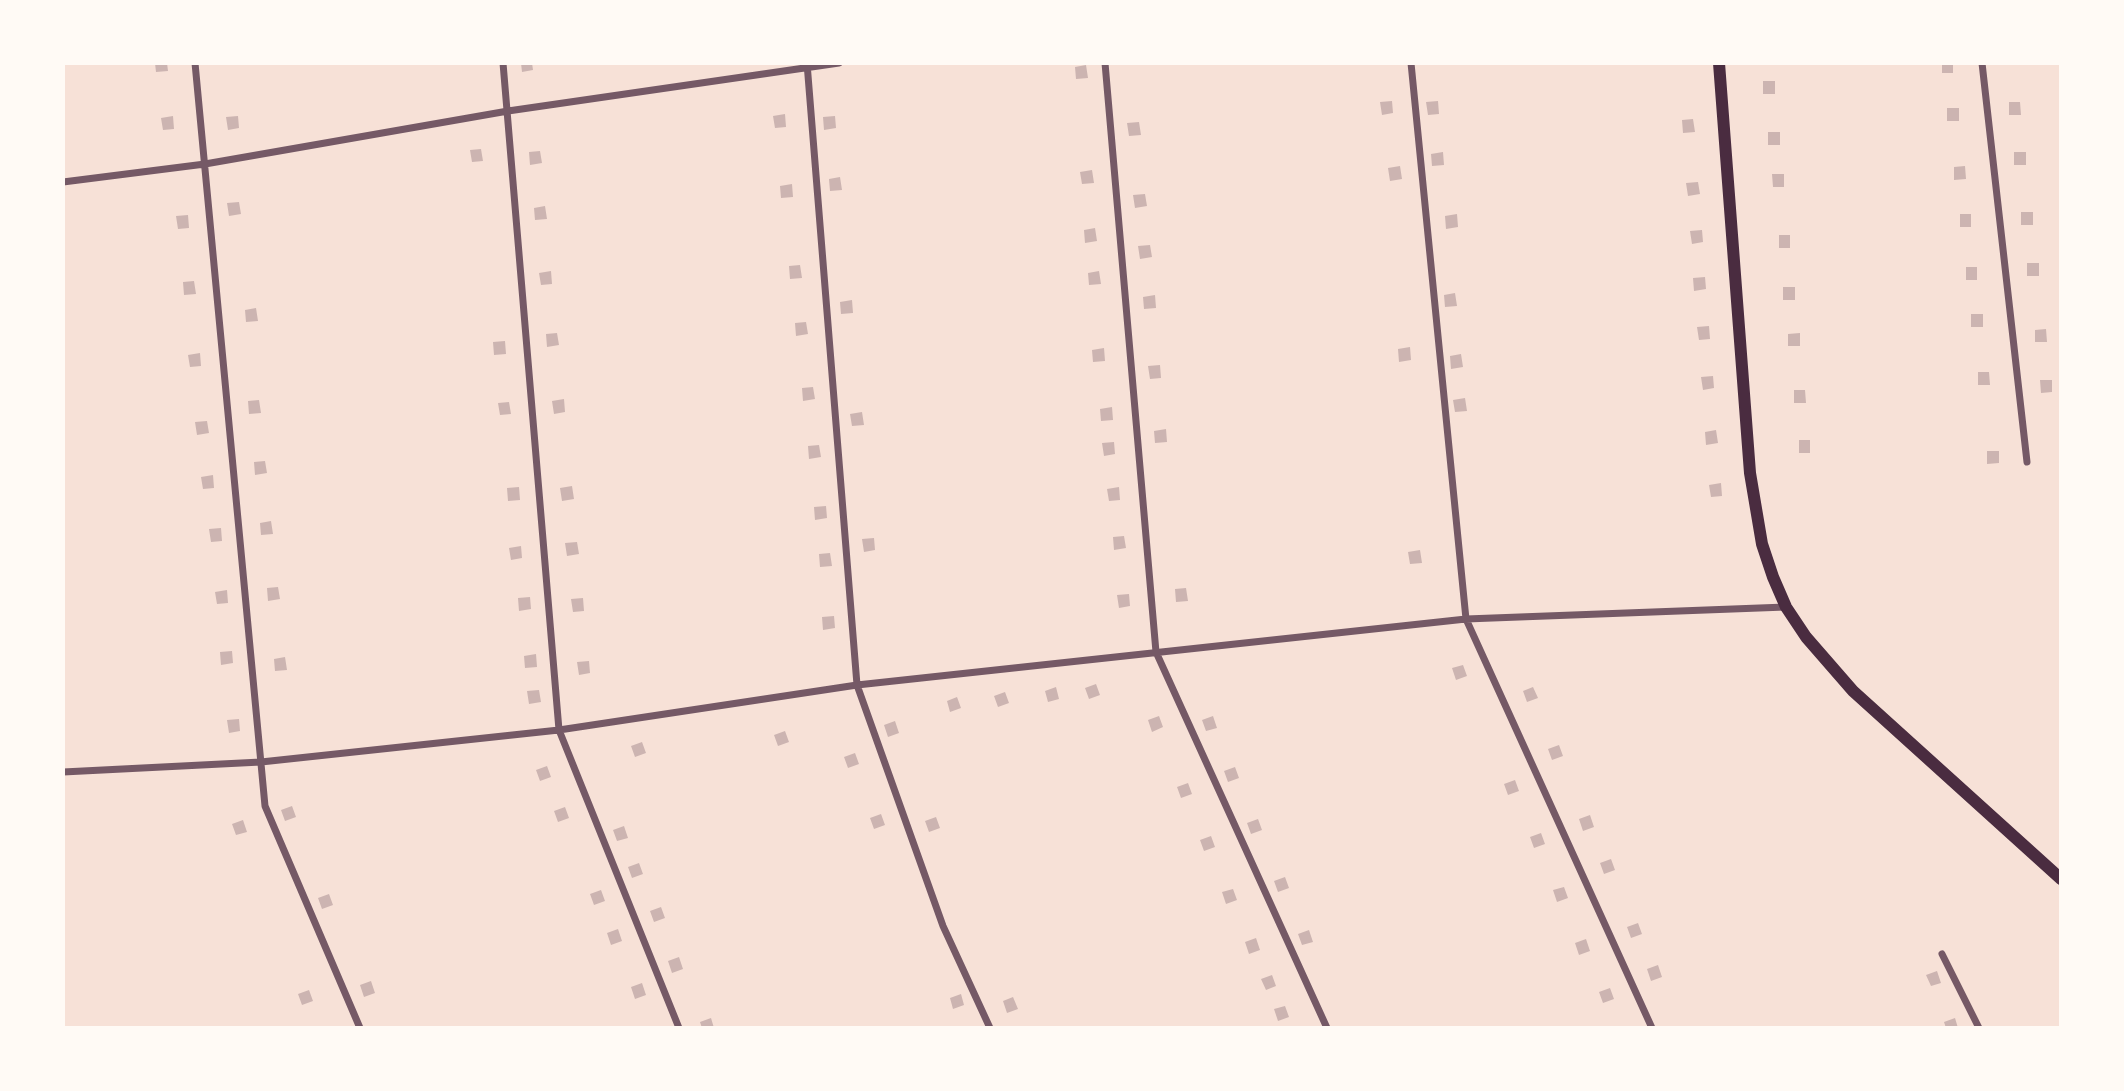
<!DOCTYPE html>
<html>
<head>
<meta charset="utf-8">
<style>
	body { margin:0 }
	#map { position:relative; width:2124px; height:1091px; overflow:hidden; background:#f7e1d7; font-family:Spectral,serif }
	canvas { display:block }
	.frame { position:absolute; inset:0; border:65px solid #fffaf5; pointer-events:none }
</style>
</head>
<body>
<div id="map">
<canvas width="2124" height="1091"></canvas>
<div class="frame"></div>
</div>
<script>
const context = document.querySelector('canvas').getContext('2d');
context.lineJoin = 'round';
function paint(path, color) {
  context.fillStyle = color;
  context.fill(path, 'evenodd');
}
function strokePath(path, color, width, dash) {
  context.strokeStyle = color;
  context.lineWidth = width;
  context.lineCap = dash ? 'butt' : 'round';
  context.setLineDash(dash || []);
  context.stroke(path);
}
paint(new Path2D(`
	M155,63H167L168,71L156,72Z
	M521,63H532L533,70L522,72Z
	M1942,63H1953V73H1942Z
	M1086,65L1088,78L1076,79L1075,67Z
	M1763,81H1775V94H1763Z
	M1392,101L1393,113L1382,115L1380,102Z
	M1438,101L1439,114L1428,115L1426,102Z
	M2009,102H2020L2021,115H2009Z
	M1947,108H1959V121H1947Z
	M785,114L786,127L775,128L773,116Z
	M173,116L174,129L163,130L161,118Z
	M238,116L239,128L228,130L226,117Z
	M835,116L836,128L824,130L823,117Z
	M1693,119L1695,132L1683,133L1682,120Z
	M1139,122L1141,135L1129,136L1127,123Z
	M1768,132H1780V145H1768Z
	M481,149L483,161L472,162L470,150Z
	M540,151L542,163L530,165L529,152Z
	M1443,152L1444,165L1432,166L1431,154Z
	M2014,152H2026V165H2014Z
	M1400,166L1402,179L1390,181L1388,168Z
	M1965,166L1966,179L1954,180V167Z
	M1092,170L1094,183L1082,184L1080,172Z
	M1772,174H1784V187H1773Z
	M840,177L842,190L830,191L829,179Z
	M1698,182L1700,194L1688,196L1686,183Z
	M792,184L793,197L781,198L780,186Z
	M1145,194L1147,206L1135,208L1133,195Z
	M239,202L241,214L229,216L227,203Z
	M545,206L547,219L535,220L534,208Z
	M2021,212H2033V225H2021Z
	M1457,214L1458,227L1446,229L1445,216Z
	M1960,214H1971V227H1960Z
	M188,215L189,228L178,229L176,216Z
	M1095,228L1097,241L1085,243L1084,230Z
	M1702,230L1703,242L1692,244L1690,231Z
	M1779,235H1790V248H1779Z
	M1150,245L1152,257L1140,259L1138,246Z
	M2027,263H2039V276H2027Z
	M800,265L802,278L790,279L789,266Z
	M1966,267H1977V280H1966Z
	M551,271L552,284L541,285L539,273Z
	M1099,271L1101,284L1089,285L1088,273Z
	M1705,277L1706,289L1694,291L1693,278Z
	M194,281L196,294L184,295L183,282Z
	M1783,287H1795V300H1783Z
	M1455,293L1457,306L1445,307L1444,295Z
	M1155,295L1156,308L1144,309L1143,297Z
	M852,300L853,313L841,314L840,302Z
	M256,308L258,321L246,322L245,310Z
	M1971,314H1983V327H1971Z
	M806,322L808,334L796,336L795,323Z
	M1709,326L1710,339L1699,340L1697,327Z
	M2046,329L2047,342H2035V330Z
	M557,333L559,345L547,347L546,334Z
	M1800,333V346H1788V334Z
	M505,341L506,354L494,355L493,342Z
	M1410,347L1411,360L1399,362L1398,349Z
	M1104,348L1105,361L1093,362L1092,350Z
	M200,353L201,366L190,367L188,355Z
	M1461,354L1463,367L1451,369L1450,356Z
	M1160,365L1161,378L1150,379L1148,366Z
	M1978,372H1989L1990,385H1978Z
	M1713,376L1714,388L1703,390L1701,377Z
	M2040,380H2052V392L2041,393Z
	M813,387L815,399L803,401L802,388Z
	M1794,390H1805L1806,403H1794Z
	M1465,398L1467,411L1455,412L1453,400Z
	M564,399L565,412L554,414L552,401Z
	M259,400L261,413L249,414L248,401Z
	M509,402L511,414L500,415L498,403Z
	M1112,407L1113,420L1101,421L1100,409Z
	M862,412L864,425L852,426L850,414Z
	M207,421L209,433L197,435L195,422Z
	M1166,429L1167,442L1155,443L1154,431Z
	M1716,430L1718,443L1706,445L1705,432Z
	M1799,440H1810V453H1799Z
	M1114,442L1115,454L1104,456L1102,443Z
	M819,445L821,457L809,459L808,446Z
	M1987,451H1999V463L1987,464Z
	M265,461L267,473L255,475L254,462Z
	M213,475L214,488L203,489L201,477Z
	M1721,483L1722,496L1711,497L1709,485Z
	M572,486L574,499L562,501L560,488Z
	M519,487L520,500L508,501L507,488Z
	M1119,487L1120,500L1109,501L1107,489Z
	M826,506L827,518L815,520L814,507Z
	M271,521L273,534L261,535L260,523Z
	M221,528L222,541L211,542L209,529Z
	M1124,536L1126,548L1114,550L1113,537Z
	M874,538L875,550L864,552L862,539Z
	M577,542L579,554L567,556L565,543Z
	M521,546L522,558L511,560L509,548Z
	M1420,550L1422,563L1410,564L1408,552Z
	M830,553L832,566L820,567L819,554Z
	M278,587L280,599L268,601L267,588Z
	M1186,588L1188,601L1176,602L1175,589Z
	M227,590L228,603L217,604L215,592Z
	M1129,594L1130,606L1119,608L1117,595Z
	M530,597L531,609L519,611L518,598Z
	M583,598L584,611L573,612L571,599Z
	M834,616L835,628L823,630L822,617Z
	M232,651L233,663L221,665L220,652Z
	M536,654L537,667L525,668L524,656Z
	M285,657L287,670L275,671L274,659Z
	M589,661L590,673L579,675L577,662Z
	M1463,665L1467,676L1456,680L1452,668Z
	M1096,684L1100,695L1089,699L1085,688Z
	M1056,687L1059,699L1048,702L1045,691Z
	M1533,687L1538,698L1527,702L1523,691Z
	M539,690L541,702L529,704L527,691Z
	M1005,692L1009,703L998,707L994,696Z
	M957,697L961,708L950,712L947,701Z
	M1159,716L1163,727L1152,732L1148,720Z
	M1213,716L1217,728L1206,731L1202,720Z
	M239,719L240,731L229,733L227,720Z
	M895,721L899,733L888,737L884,725Z
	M785,731L789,742L778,746L774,735Z
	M642,742L646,753L635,757L631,746Z
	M1559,745L1563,756L1552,760L1548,749Z
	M855,753L859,764L848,768L844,757Z
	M547,766L551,777L540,781L536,770Z
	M1235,767L1239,778L1228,782L1224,771Z
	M1515,780L1519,791L1508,795L1504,784Z
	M1188,783L1192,794L1181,798L1177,787Z
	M292,806L296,817L285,821L281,810Z
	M565,807L569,818L558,822L554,811Z
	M881,814L885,825L874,829L870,818Z
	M1590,815L1594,827L1583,831L1579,819Z
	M936,817L940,828L929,832L925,821Z
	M1258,819L1262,830L1251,834L1247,823Z
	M243,820L247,832L236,835L232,824Z
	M624,826L628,838L617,841L613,830Z
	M1541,833L1545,844L1534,848L1530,837Z
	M1211,836L1215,847L1204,851L1200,840Z
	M1611,859L1615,870L1604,874L1600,863Z
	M639,863L643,874L632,878L628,867Z
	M1285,877L1289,888L1278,892L1274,881Z
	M1564,887L1568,898L1557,902L1553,890Z
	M1233,889L1237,900L1226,904L1222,892Z
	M601,890L605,901L594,905L590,894Z
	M329,894L333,905L322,909L318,898Z
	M661,907L665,918L654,922L650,911Z
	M1638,923L1642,934L1631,938L1627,927Z
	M618,929L622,941L611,945L607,933Z
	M1309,930L1313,942L1302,945L1298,934Z
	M1256,938L1260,950L1249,954L1245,942Z
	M1586,939L1590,951L1579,955L1575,943Z
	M679,957L683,969L672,973L668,961Z
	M1658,965L1662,977L1651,981L1647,969Z
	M1937,971L1941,983L1931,986L1926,975Z
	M1272,975L1276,986L1266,990L1261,979Z
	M371,981L375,993L364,997L360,985Z
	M642,983L646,995L635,999L631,987Z
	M1610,988L1614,999L1603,1003L1599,992Z
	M309,990L313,1001L302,1005L298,994Z
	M961,994L964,1005L953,1009L950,998Z
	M1013,997L1018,1009L1007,1013L1003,1001Z
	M1285,1006L1289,1017L1278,1021L1274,1009Z
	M711,1018L714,1028H702L700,1022Z
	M1955,1018L1958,1028H1946L1944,1022Z`), '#ccb4b1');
strokePath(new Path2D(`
	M195,63L265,806L360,1028
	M503,63L559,730L679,1028
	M807,63L857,685L943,926L990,1028
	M1105,63L1156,652L1327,1028
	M1411,63L1466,619L1652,1028
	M1982,63L2027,462
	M63,182L205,164L508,111L839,63
	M63,772L261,762L559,730L857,685L1466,619L1786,607
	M1942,954L1979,1028`), '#755966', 7);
strokePath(new Path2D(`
	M1719,63L1750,473L1762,544L1773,577L1786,607L1806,637L1853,691L2061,879`), '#4a2c40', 12);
</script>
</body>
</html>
